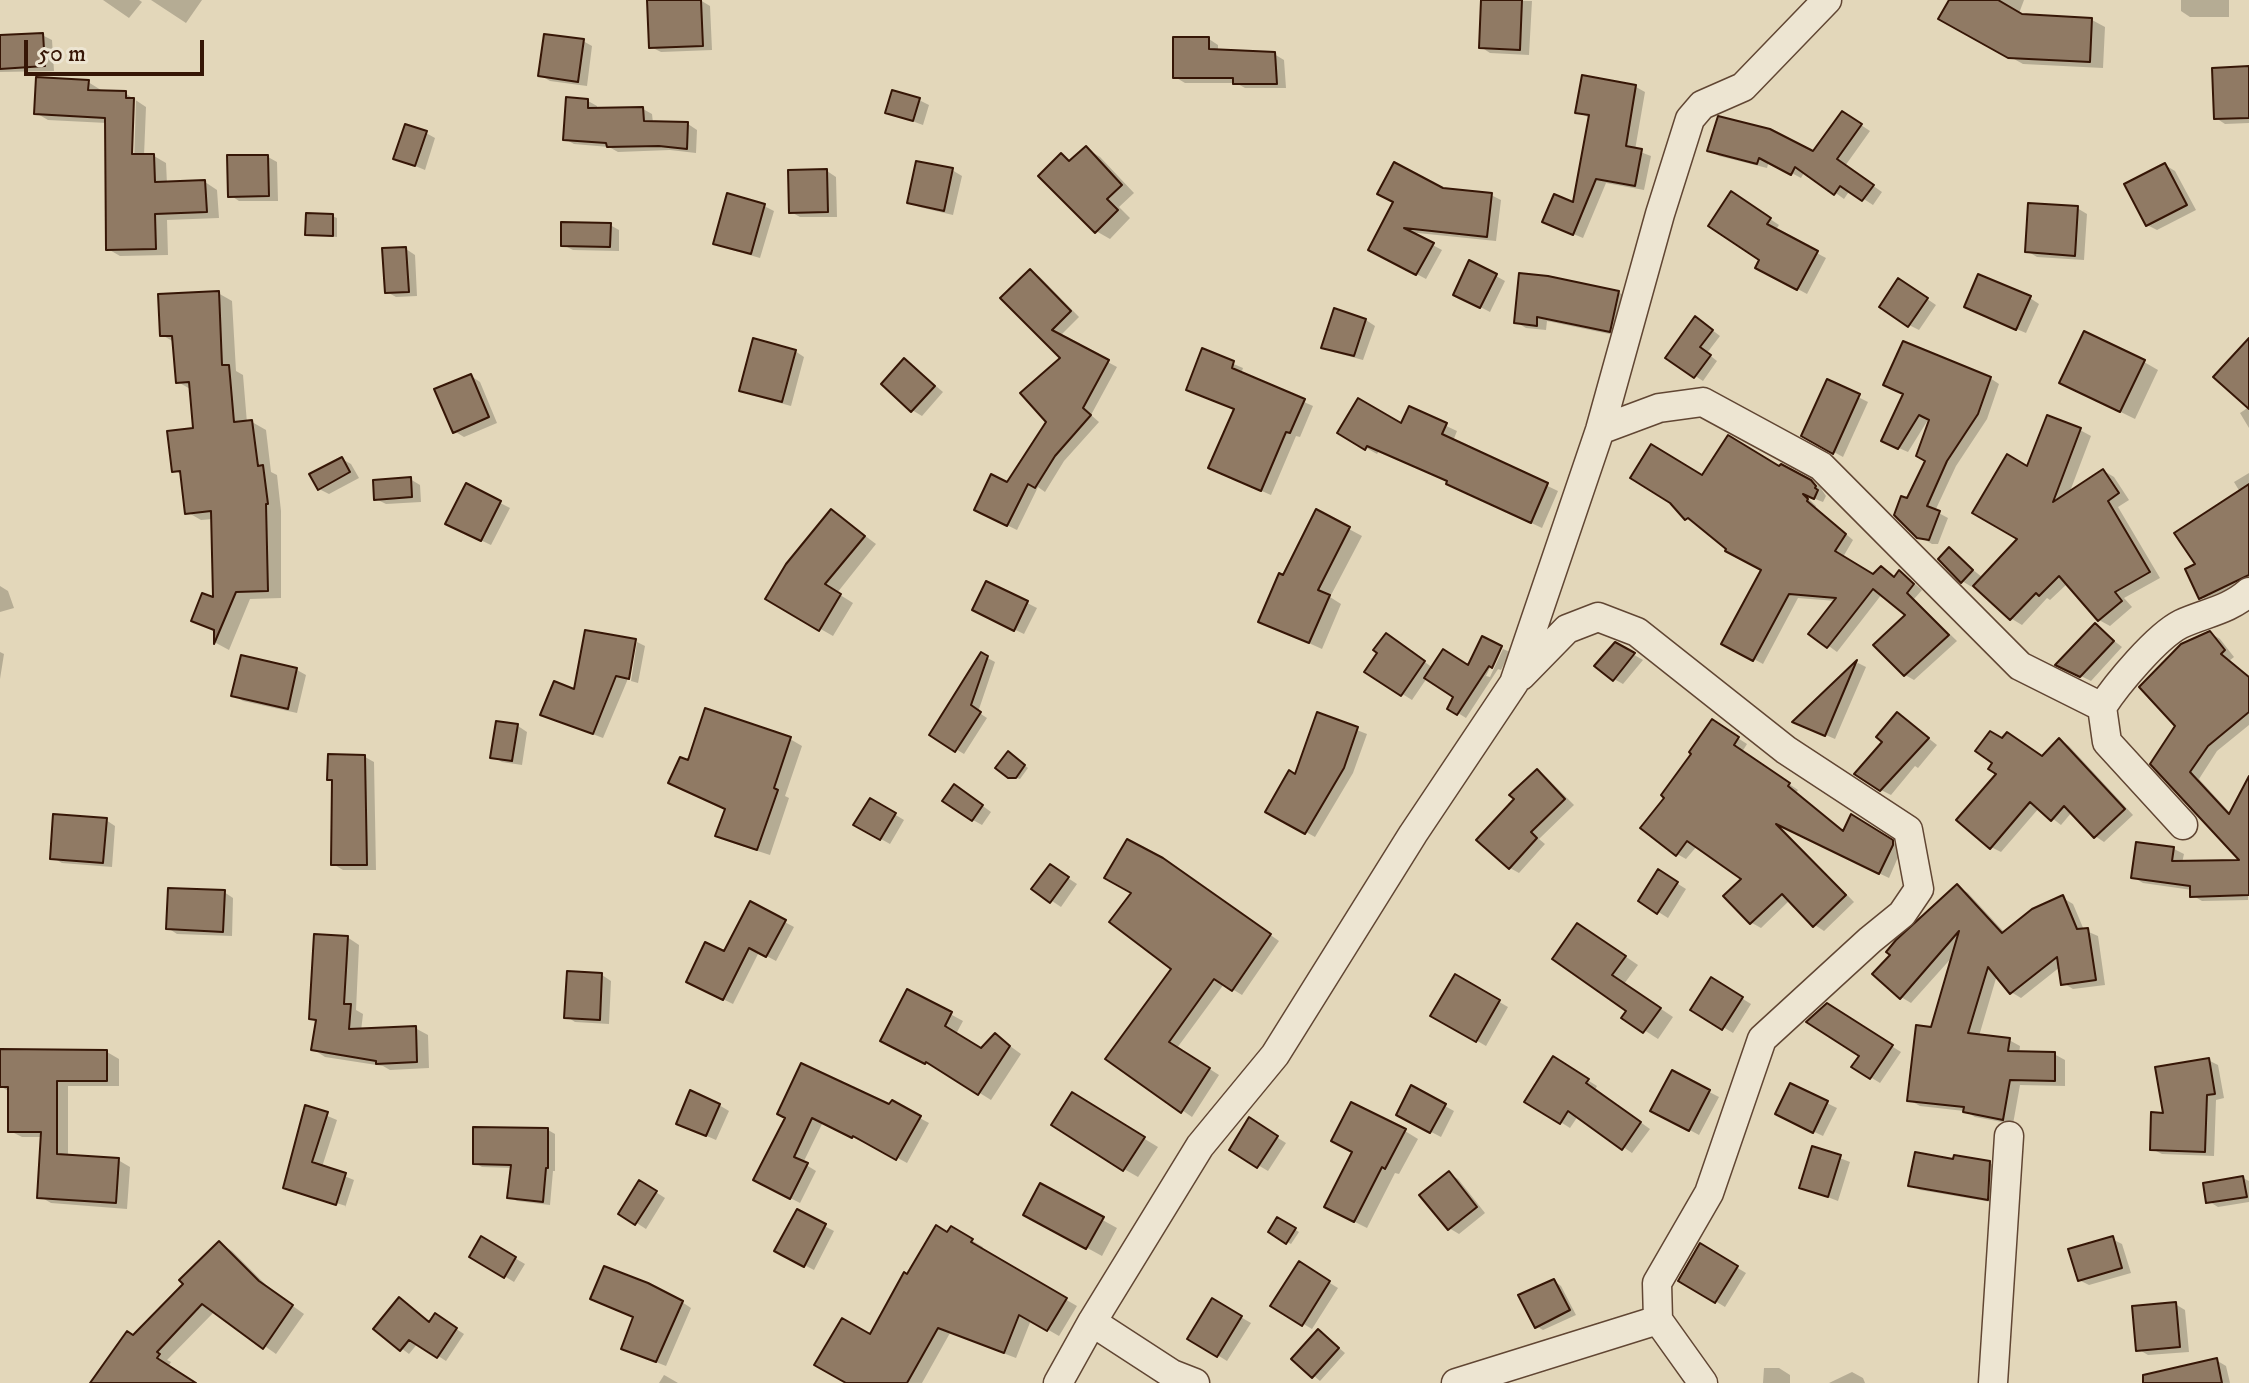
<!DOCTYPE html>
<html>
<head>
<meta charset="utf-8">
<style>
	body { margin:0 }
	#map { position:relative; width:2249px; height:1383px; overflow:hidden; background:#e3d7ba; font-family:"IM FELL DW Pica",serif }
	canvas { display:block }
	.scale { position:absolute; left:24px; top:40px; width:180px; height:36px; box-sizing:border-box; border:4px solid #361606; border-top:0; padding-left:10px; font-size:24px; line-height:28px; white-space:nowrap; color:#361606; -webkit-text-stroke:6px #ede5d2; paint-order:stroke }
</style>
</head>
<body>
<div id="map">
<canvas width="2249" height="1383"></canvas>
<div class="scale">50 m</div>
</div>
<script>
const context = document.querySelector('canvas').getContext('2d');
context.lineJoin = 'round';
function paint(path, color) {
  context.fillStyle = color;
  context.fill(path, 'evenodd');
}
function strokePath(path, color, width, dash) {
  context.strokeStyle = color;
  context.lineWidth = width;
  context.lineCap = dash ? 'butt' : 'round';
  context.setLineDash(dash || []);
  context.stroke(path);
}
paint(new Path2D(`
	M103,0H139L142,2L129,18Z
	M151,0H202L186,23Z
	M700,0L710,6L712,50L661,52L651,47Z
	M1483,0L1532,1L1529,55L1490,53L1481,47Z
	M1951,0H2024L2018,16L2092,20L2105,27L2103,68L2023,64L1941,18Z
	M2181,0H2229V17H2190L2181,11Z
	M42,35L52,40L54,71L0,72V37Z
	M1209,39L1218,45V51L1274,54L1284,60L1286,88H1245L1236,83H1185L1175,77Z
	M583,41L592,46L587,86L550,81L540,75Z
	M2249,68V123L2225,124L2216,118Z
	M88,82L101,90L100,93H125L146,107L144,156H154L166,163L167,184L205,182L217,190L219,218L167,220L168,255L120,256L108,249L107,123L48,120L36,113ZM132,100H136L134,164H130Z
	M1636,87L1645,92L1635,150L1651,156L1644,190L1606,183L1583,238L1554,226L1574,205L1590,118L1577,112Z
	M919,100L929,105L923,125L887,112Z
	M588,101L597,106V110L643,109L652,114L653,123L688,124L697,130L696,153L670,150L618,152L609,147L574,144L565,139Z
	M1852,119L1870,131L1845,166L1882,192L1873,205L1850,190L1844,199L1805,171L1801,178L1769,161L1767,168L1719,156L1710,150L1813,154Z
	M426,133L435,138L425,170L396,158Z
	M1087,149L1100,157L1134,193L1119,207L1130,218L1110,239L1096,231L1061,155L1071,161Z
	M268,157L277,162L278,201H239L230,195Z
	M2165,165L2175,171L2196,210L2157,230L2147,225Z
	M952,170L962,176L953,215L919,207L909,202Z
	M827,171L836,177L837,217H800L791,212Z
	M1442,190L1491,195L1501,200L1496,241L1408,232L1442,250L1426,279L1370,249Z
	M1740,199L1779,225L1775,231L1826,258L1807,294L1757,267L1761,260Z
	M764,206L774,211L760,258L725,248L716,243Z
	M2077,208L2087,214L2084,260L2037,257L2027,251Z
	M332,216L337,218V237L307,234Z
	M610,225L619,230V251L573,250L563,245Z
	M406,249L415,255L417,296L396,297L387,292Z
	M1031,272L1040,277L1079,317L1060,336L1117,367L1091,415L1099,422L1064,461L1045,492L1038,487L1017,530L986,515L1048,422L1063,358L1003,298Z
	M1496,276L1505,281L1490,312L1465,299Z
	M1908,286L1936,305L1919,330L1909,325Z
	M1618,292L1628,298L1619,336L1547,321L1546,330L1526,328L1516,322Z
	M218,293L232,301L236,371L243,375L247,423L252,422L266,430L271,472L277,475L281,511V598L250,599L229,650L216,643V632L194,620L215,600L213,519L201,520L187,512L182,475L174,470L195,430L192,390L178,382L174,342L162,335Z
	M2030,298L2039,304L2026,333L1976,312Z
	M1366,320L1375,326L1363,360L1333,352L1324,347Z
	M1703,323L1720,336L1707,353L1717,361L1703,381L1668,358Z
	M795,351L804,357L791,406L751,395L741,390Z
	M1203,351L1243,368L1241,374L1313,406L1300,437L1296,436L1271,495L1220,473L1236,410Z
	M905,360L943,392L922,416L912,410Z
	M2144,362L2158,370L2135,419L2076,390Z
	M471,376L480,382L497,423L464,437L454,431Z
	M1990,378L1999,384L1987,419L1956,466L1935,511L1948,518L1938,544H1932L1922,538L1908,501L1927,461L1931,415L1908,452L1892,445L1905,394Z
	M1828,382L1868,402L1843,457L1803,435Z
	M2249,407V428L2240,413Z
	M1410,409L1457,431L1453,441L1558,491L1542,528L1459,489L1449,482L1379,451L1377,454L1340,433L1402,426Z
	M2080,430L2091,436L2069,494L2104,471L2114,477L2129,500L2118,507L2160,578L2124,598L2132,607L2110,626L2099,620L2068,583L2050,600L2047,598L2022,625L2012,619L1974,584L1972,587L1962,581L1949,550L1983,578L2021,539L2029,469Z
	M342,459L351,464L359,478L329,494L319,489Z
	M1782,466L1820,487L1826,496L1823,502L1805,495L1816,506L1815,508L1853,540L1843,557L1874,577L1882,569L1895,578L1900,573L1908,578L1922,590L1914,599L1957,641L1914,680L1905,675L1908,614L1882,594L1837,652L1811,633L1836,601L1798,598L1763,664L1724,643L1764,570L1687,518L1703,478L1780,469Z
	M2249,473V588L2213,604L2201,597L2198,565L2240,492L2234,482Z
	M410,479L420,485L421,502L386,504L376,499Z
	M467,486L510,508L491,545L457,529Z
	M832,511L876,544L837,593L853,603L833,636L768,599Z
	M1317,512L1362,536L1330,597L1341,604L1322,649L1260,621Z
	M987,583L1037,608L1024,634L984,615Z
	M0,586L8,591L14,608L0,612Z
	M2095,626L2122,647L2091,681L2067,669Z
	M586,632L636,641H633L627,681L603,738L552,719L576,692Z
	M2210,633L2220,639L2234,657L2229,661L2249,677V725L2217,751L2199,779L2231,814L2249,806L2248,900L2202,901L2192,895V890L2143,883L2133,877L2174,849L2184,854L2182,863L2243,861L2152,763L2178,726Z
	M1396,641L1433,668L1469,667L1500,647L1486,676L1490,677L1503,649L1510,652L1501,670L1498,669L1466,718L1450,708L1455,696L1427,678L1412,700L1367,672Z
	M637,642L645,646L638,683L631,681Z
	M1615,644L1643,660L1623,684L1614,679Z
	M0,652L4,654L0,679Z
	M982,655L995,662L978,712L987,718L964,754L932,735Z
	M242,657L297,670L306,675L297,713L243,701L234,695Z
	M1858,663L1866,667L1835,739L1796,722Z
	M1898,714L1937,745L1918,768L1915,766L1891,795L1881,790L1885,742Z
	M1318,715L1367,734L1353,773L1315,837L1268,811L1296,777Z
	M518,726L527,732L522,765L502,762L492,756Z
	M1721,727L1747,744L1742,752L1798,790L1796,793L1845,832L1852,817L1902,848L1889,878L1779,825L1854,902L1824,931L1815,925L1790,900L1761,928L1752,923L1726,896L1745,879L1697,846L1686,859L1677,854Z
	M790,739L802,746L785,796L789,798L770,855L730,842L718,835L727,810L689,763Z
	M2060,740L2069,746L2133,815L2104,842L2095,836L2072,812L2061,825L2039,808L2001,852L1991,847L2043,758Z
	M1012,756L1028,768L1020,779L1009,776Z
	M365,757L374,762L376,870H343L333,864L334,782L329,779Z
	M1537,771L1546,777L1574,805L1539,839L1545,844L1519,873L1510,868Z
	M964,792L991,812L982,825L973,820Z
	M871,800L904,820L890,844L856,825Z
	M106,820L115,826L112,867L62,863L52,857Z
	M1173,866L1279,941L1242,995L1224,984L1177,1048L1219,1075L1192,1117L1108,1059L1174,968L1134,892Z
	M1059,872L1077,884L1061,907L1034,889Z
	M1659,872L1686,889L1668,918L1641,901Z
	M1958,887L1968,893L2005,933L2063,898L2073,904L2084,930L2098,936L2105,985L2073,989L2063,983L2060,967L2021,998L2011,992L1997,975L1979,1036L2009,1040L2020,1046L2019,1054H2054L2065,1060V1086L2020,1085L2013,1124L1975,1117L1964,1111L1920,1106L1909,1100L1955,954L1911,1003L1901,997Z
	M224,892L233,898L232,936L177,934L168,928Z
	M751,904L794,927L776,961L759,952L733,1004L698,987L725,954Z
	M1591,933L1638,965L1624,984L1673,1017L1658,1039L1624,1017L1629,1010Z
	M347,937L359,945L356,1010L363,1014L361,1031L415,1028L428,1035L429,1068L390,1070L383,1066L325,1057L313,1049L317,1022L311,1018Z
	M602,975L611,981L609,1024L575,1022L566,1016Z
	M1456,977L1508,1007L1486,1046L1433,1015Z
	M1711,979L1751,1004L1733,1033L1693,1009Z
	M908,991L963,1021L956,1034L982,1050L995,1035L1021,1054L991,1100L938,1067L937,1069L882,1040Z
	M1836,1011L1901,1052L1880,1083L1854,1067L1861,1055Z
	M107,1052L119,1059V1086H68V1156L118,1160L130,1167L127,1209L51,1203L39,1196L43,1137H22L10,1131V1092L0,1086Z
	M1554,1059L1597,1086L1595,1090L1650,1129L1632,1153L1578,1116L1570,1128L1527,1101Z
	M2208,1060L2218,1065L2224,1098L2216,1100L2214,1156L2162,1154L2152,1149L2165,1115Z
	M1672,1073L1719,1097L1699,1135L1653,1110Z
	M1791,1086L1837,1108L1823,1136L1787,1119Z
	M1412,1088L1454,1111L1441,1137L1408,1120Z
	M1072,1095L1158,1147L1138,1177L1124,1169Z
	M892,1103L929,1123L907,1163L863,1139L862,1142L823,1122L803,1163L816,1171L800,1203L765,1185L787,1117L890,1107Z
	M719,1105L729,1111L716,1140L688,1128Z
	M306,1107L337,1120L322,1167L354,1180L345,1208L346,1206L285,1187Z
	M1249,1120L1286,1143L1268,1171L1231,1149Z
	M548,1130L555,1134V1171H553L550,1205L517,1201L509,1197L513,1168L482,1167L475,1163Z
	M1405,1131L1418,1139L1399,1174L1395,1173L1367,1228L1339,1214Z
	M1814,1148L1850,1162L1838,1201L1801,1187Z
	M1955,1162L1990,1163L1999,1169L1997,1203L1920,1190L1910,1185Z
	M1449,1174L1458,1179L1485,1213L1459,1234L1449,1228Z
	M2243,1178L2249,1181V1202L2218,1207L2208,1201Z
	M640,1182L665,1198L646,1229L621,1213Z
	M1041,1186L1117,1228L1102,1256L1025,1214Z
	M797,1212L834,1231L814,1270L777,1251Z
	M1278,1219L1299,1232L1291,1244L1270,1232Z
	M951,1228L983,1247L981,1251L1077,1306L1059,1336L1031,1320L1016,1358L950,1333L922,1383H852L871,1337Z
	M482,1239L525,1264L514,1282L472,1256Z
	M2112,1239L2122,1244L2131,1273L2089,1285L2079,1280Z
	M220,1244L232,1251L272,1291L304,1314L276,1354L215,1311L167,1360L171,1362L168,1367L194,1383H93Z
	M1701,1246L1746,1273L1725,1307L1681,1280Z
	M1299,1264L1338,1288L1312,1329L1273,1306Z
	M1554,1281L1561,1286L1576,1315L1543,1330L1536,1326Z
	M592,1299L682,1302L691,1308L666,1366L633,1353L635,1318Z
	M1213,1301L1251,1323L1227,1361L1190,1338Z
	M2175,1304L2185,1310L2189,1352L2148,1355L2138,1349Z
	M436,1316L464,1334L446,1361L418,1343L409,1354L376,1329L431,1323Z
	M1325,1336L1345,1353L1320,1381L1294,1359Z
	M2216,1360L2226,1366L2230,1383H2174Z
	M1764,1368H1779L1790,1375V1383H1763Z
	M1852,1372L1863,1378L1865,1383H1829Z
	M664,1375L666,1376L678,1383H659Z`), '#0003');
const building = new Path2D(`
	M647,0H701L703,46L649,48Z
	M1481,0H1522L1520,50L1479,48Z
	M1949,0H1998L2022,14L2092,18L2090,62L2008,58L1938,19Z
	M43,33L45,66L0,69V35Z
	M544,34L584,39L578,82L538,76Z
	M1173,37H1209V49L1275,52L1277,84H1233V78H1173Z
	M2249,66V118L2214,119L2212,68Z
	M1582,75L1636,85L1626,146L1642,149L1635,186L1596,179L1573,235L1542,222L1554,194L1573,202L1589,115L1575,113Z
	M36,77L89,80L88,90L126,91V98H134L132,154H154L155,182L205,180L207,212L155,214L156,249L106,250L105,118L34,114Z
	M892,90L920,98L913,121L885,113Z
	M566,97L588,99V108L643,107L644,121L688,122L687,149L659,146L607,147L606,143L563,140Z
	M1842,111L1862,124L1837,159L1874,185L1862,201L1840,186L1834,195L1795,167L1791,175L1759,158L1757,164L1707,151L1718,116L1770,129L1813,151Z
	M405,124L427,131L415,166L393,159Z
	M1086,146L1122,185L1107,199L1118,210L1095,233L1038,176L1061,153L1069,161Z
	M227,155H268L269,196L228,197Z
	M916,161L953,168L944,211L907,203Z
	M1394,162L1443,188L1492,193L1487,237L1404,228L1434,243L1416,275L1368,250L1393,202L1377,194Z
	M2165,163L2187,205L2146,226L2124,184Z
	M827,169L828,212L789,213L788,170Z
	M1731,191L1771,218L1767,224L1818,251L1797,290L1755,268L1759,260L1708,226Z
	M727,193L765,204L751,254L713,244Z
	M2028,203L2078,206L2075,256L2025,252Z
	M306,213L333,214V236L305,235Z
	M561,222L611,223L610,247L561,246Z
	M406,247L409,292L385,293L382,248Z
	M1469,260L1497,274L1480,308L1453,295Z
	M1030,269L1071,311L1052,330L1109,360L1083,408L1091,415L1055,456L1035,488L1028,484L1007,526L974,510L991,474L1007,482L1046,422L1020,393L1060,358L1000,298Z
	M1519,273L1548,276L1619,291L1610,332L1537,317V326L1514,323Z
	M1978,274L2031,296L2016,330L1964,307Z
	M1898,278L1928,298L1908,327L1879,307Z
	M219,291L222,365H229L234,422L252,420L258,466L263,465L268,504H266L268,591L236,592L214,644V630L191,621L202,593L213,597L211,511L185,514L180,471L172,472L167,431L193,428L189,382L176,383L172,336H160L158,294Z
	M1334,308L1366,319L1354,356L1321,348Z
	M1695,316L1713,330L1700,347L1711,355L1694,378L1665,358Z
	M2084,331L2145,360L2120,412L2059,383Z
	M753,338L796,350L782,402L739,391Z
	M2249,338V409L2213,377Z
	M1903,341L1991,377L1978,414L1947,461L1927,506L1940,511L1929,540L1917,538L1894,515L1901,496L1907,498L1925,461L1916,456L1929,420L1919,415L1898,449L1881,441L1903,394L1883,385Z
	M1202,348L1234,361L1232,368L1305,399L1290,433L1286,432L1261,491L1208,468L1234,409L1186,390Z
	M904,358L935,386L911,412L881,384Z
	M471,374L489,417L453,433L434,389Z
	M1827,379L1860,394L1833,454L1801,436Z
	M1358,398L1401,423L1409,406L1447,423L1442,434L1548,483L1531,523L1446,484L1447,481L1367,446L1365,450L1337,433Z
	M2047,415L2081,428L2053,502L2103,469L2119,493L2108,501L2150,572L2115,592L2122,601L2098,621L2059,576L2039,596L2036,593L2010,620L1973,586L2017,539L1972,513L2007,454L2027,466Z
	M1728,435L1779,466L1781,464L1811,480L1816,486L1815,488L1818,490L1814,499L1803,494L1808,499L1807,501L1846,534L1835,551L1873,574L1881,566L1894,577L1899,570L1914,584L1907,593L1949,635L1904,676L1873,645L1905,615L1873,589L1827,648L1808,634L1836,598L1789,594L1753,661L1721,644L1761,570L1725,551L1726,549L1688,518L1685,520L1670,503L1630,478L1651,444L1702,475Z
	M342,457L350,472L318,490L309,474Z
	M411,477L412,497L374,500L373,480Z
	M466,483L501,501L481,541L445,524Z
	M2249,484V575L2199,599L2185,569L2195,564L2174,533Z
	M831,509L865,536L825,584L841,594L819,631L765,599L786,564Z
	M1316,509L1350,527L1318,590L1330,595L1309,643L1258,622L1279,573L1283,575Z
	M1949,547L1973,570L1961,583L1938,559Z
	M986,581L1028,601L1014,631L972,610Z
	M2095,623L2114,641L2080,677L2055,665Z
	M585,630L636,639L629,679L616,676L593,734L540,715L554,681L574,689Z
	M2210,631L2225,650L2221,654L2249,677V712L2208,746L2190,772L2229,814L2249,776V895L2190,897V886L2131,878L2136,842L2174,847L2172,861L2239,860L2150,764L2175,726L2139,687L2181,644Z
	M1386,633L1425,661L1401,696L1364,672L1377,653L1373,650Z
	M1482,636L1502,646L1492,668L1489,666L1457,715L1447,709L1453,697L1424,678L1443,649L1468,665Z
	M1615,642L1635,653L1613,681L1594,666Z
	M981,652L988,656L971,705L981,712L955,752L929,735Z
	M241,655L297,668L288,709L231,696Z
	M1857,660L1825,736L1792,722Z
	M705,708L791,737L774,788L778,790L757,850L715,836L725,809L668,783L680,757L688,760Z
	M1317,712L1358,727L1344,768L1305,834L1265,812L1289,770L1295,774Z
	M1897,712L1929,738L1880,791L1854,774L1882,742L1876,737Z
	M1712,719L1739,737L1734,745L1790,783L1788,786L1843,831L1851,814L1893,840V845L1879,874L1776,824L1846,895L1813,927L1782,894L1750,924L1723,896L1741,879L1687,841L1676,856L1640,828L1664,798L1661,795L1691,754L1689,752Z
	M496,721L518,724L512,761L490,758Z
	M1990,731L2002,738L2007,732L2042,756L2059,738L2125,809L2094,838L2064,806L2051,821L2030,802L1990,849L1956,820L1996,774L1988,769L1992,763L1975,751Z
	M1008,751L1025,765L1016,778H1008L995,768Z
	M328,754L365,755L367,865H331L332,780H327Z
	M1537,769L1565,799L1531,832L1537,838L1509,869L1476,840L1514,799L1509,795Z
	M954,784L983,805L972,821L942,801Z
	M870,798L896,813L880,840L853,825Z
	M53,814L107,818L103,863L50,859Z
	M1127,839L1163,858L1271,934L1232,991L1214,979L1169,1042L1210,1068L1181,1113L1105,1059L1171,969L1109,922L1131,893L1104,878Z
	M1050,864L1069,877L1050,903L1031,889Z
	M1658,869L1678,882L1657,914L1638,901Z
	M1957,884L2002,933L2032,909L2063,895L2077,929L2088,928L2096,980L2061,985L2057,957L2010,994L1988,967L1968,1033L2010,1038L2008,1051L2055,1052V1081L2010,1080L2003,1120L1963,1112L1964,1107L1907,1101L1916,1025L1931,1027L1959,931L1900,999L1872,974L1890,955L1886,952L1896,940Z
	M168,888L225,890L223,932L166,929Z
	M750,901L786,920L766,957L749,948L723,1000L686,982L705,942L724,951Z
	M1577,923L1626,956L1612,975L1661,1008L1643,1033L1621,1018L1626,1011L1552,959Z
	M314,934L348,936L344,1004H351L349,1029L416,1026L417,1062L376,1064V1061L311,1050L316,1020L309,1019Z
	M567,971L602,973L600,1020L564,1018Z
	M1455,974L1500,1000L1476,1042L1430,1016Z
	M1711,977L1743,997L1722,1030L1690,1010Z
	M907,989L952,1012L945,1026L981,1048L995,1033L1010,1046L978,1095L926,1062L925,1064L880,1041Z
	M1827,1003L1893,1045L1870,1079L1851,1067L1859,1056L1806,1022Z
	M0,1049L107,1050V1081H57V1154L119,1158L116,1203L37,1198L41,1132H8V1087H0Z
	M1553,1056L1589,1079L1586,1083L1641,1122L1622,1150L1568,1111L1560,1124L1524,1102Z
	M2209,1058L2215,1094L2207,1095L2205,1152L2150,1150L2151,1112L2163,1113L2155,1067Z
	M801,1063L889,1104L892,1100L921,1116L896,1160L853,1136L852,1138L812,1118L794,1157L808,1163L790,1199L753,1180L785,1118L777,1114Z
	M1672,1070L1710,1090L1689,1131L1650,1111Z
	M1790,1083L1828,1101L1813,1133L1775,1114Z
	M1411,1085L1446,1104L1430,1133L1396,1115Z
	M690,1090L720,1104L706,1136L676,1124Z
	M1072,1092L1145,1137L1123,1171L1051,1125Z
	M1351,1102L1406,1129L1385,1169L1382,1167L1354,1222L1324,1207L1352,1152L1331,1141Z
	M305,1105L328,1112L312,1162L346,1173L336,1205L283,1188Z
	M1249,1117L1278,1136L1257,1168L1229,1150Z
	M473,1127L548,1128V1168H546L543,1202L507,1198L511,1165L473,1164Z
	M1812,1146L1841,1155L1828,1197L1799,1188Z
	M1915,1152L1953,1159L1954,1155L1990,1161L1988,1200L1908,1186Z
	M1449,1171L1477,1207L1448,1230L1419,1195Z
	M2243,1176L2247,1197L2206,1203L2203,1183Z
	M639,1180L657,1191L635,1225L618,1214Z
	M1040,1183L1104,1217L1086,1249L1023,1215Z
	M797,1209L826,1224L804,1267L774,1251Z
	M1277,1217L1296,1228L1286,1244L1268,1232Z
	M936,1225L947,1232L951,1226L973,1239L971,1242L1067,1298L1047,1331L1019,1315L1004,1353L938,1328L907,1383H846L814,1365L842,1318L870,1334L904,1272L907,1274Z
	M481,1236L516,1257L504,1278L469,1257Z
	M2113,1236L2122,1268L2078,1281L2068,1249Z
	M219,1241L259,1281L293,1305L263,1349L202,1304L157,1352L160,1354L157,1358L196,1383H90L127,1331L133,1335L183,1284L179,1280Z
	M1700,1243L1738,1266L1715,1303L1678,1281Z
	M1299,1261L1330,1281L1302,1326L1270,1306Z
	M604,1266L648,1283L683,1301L656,1362L621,1349L633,1317L590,1299Z
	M1554,1279L1570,1310L1535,1328L1518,1295Z
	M399,1297L429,1322L435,1313L457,1328L437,1358L409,1340L400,1351L373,1329Z
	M1212,1298L1242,1316L1217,1357L1187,1339Z
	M2176,1302L2180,1347L2136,1351L2132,1306Z
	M1318,1329L1339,1348L1312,1378L1291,1359Z
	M2217,1358L2222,1383H2143V1375Z`);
paint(building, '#907a64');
strokePath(building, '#361606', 2);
const street = new Path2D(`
	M1600,430L1659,408L1703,402L1821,466L2020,666L2102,707
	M1521,676L1567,629L1598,617L1637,632L1786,750L1908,830L1919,889L1902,914L1870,940L1762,1039L1709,1193L1657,1283L1658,1320L1703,1383
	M2183,825L2107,742L2102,707C2117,684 2157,636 2181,624C2205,613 2229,610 2249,592
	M1092,1322L1172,1374L1195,1383
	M1058,1383L1092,1322L1200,1146L1275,1055L1413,834L1514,683L1600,430L1660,214L1690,119L1702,105L1743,87L1827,0
	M1456,1383L1658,1320
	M1993,1383L2009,1136`);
strokePath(street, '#614633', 31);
strokePath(street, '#ede5d2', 28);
</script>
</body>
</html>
